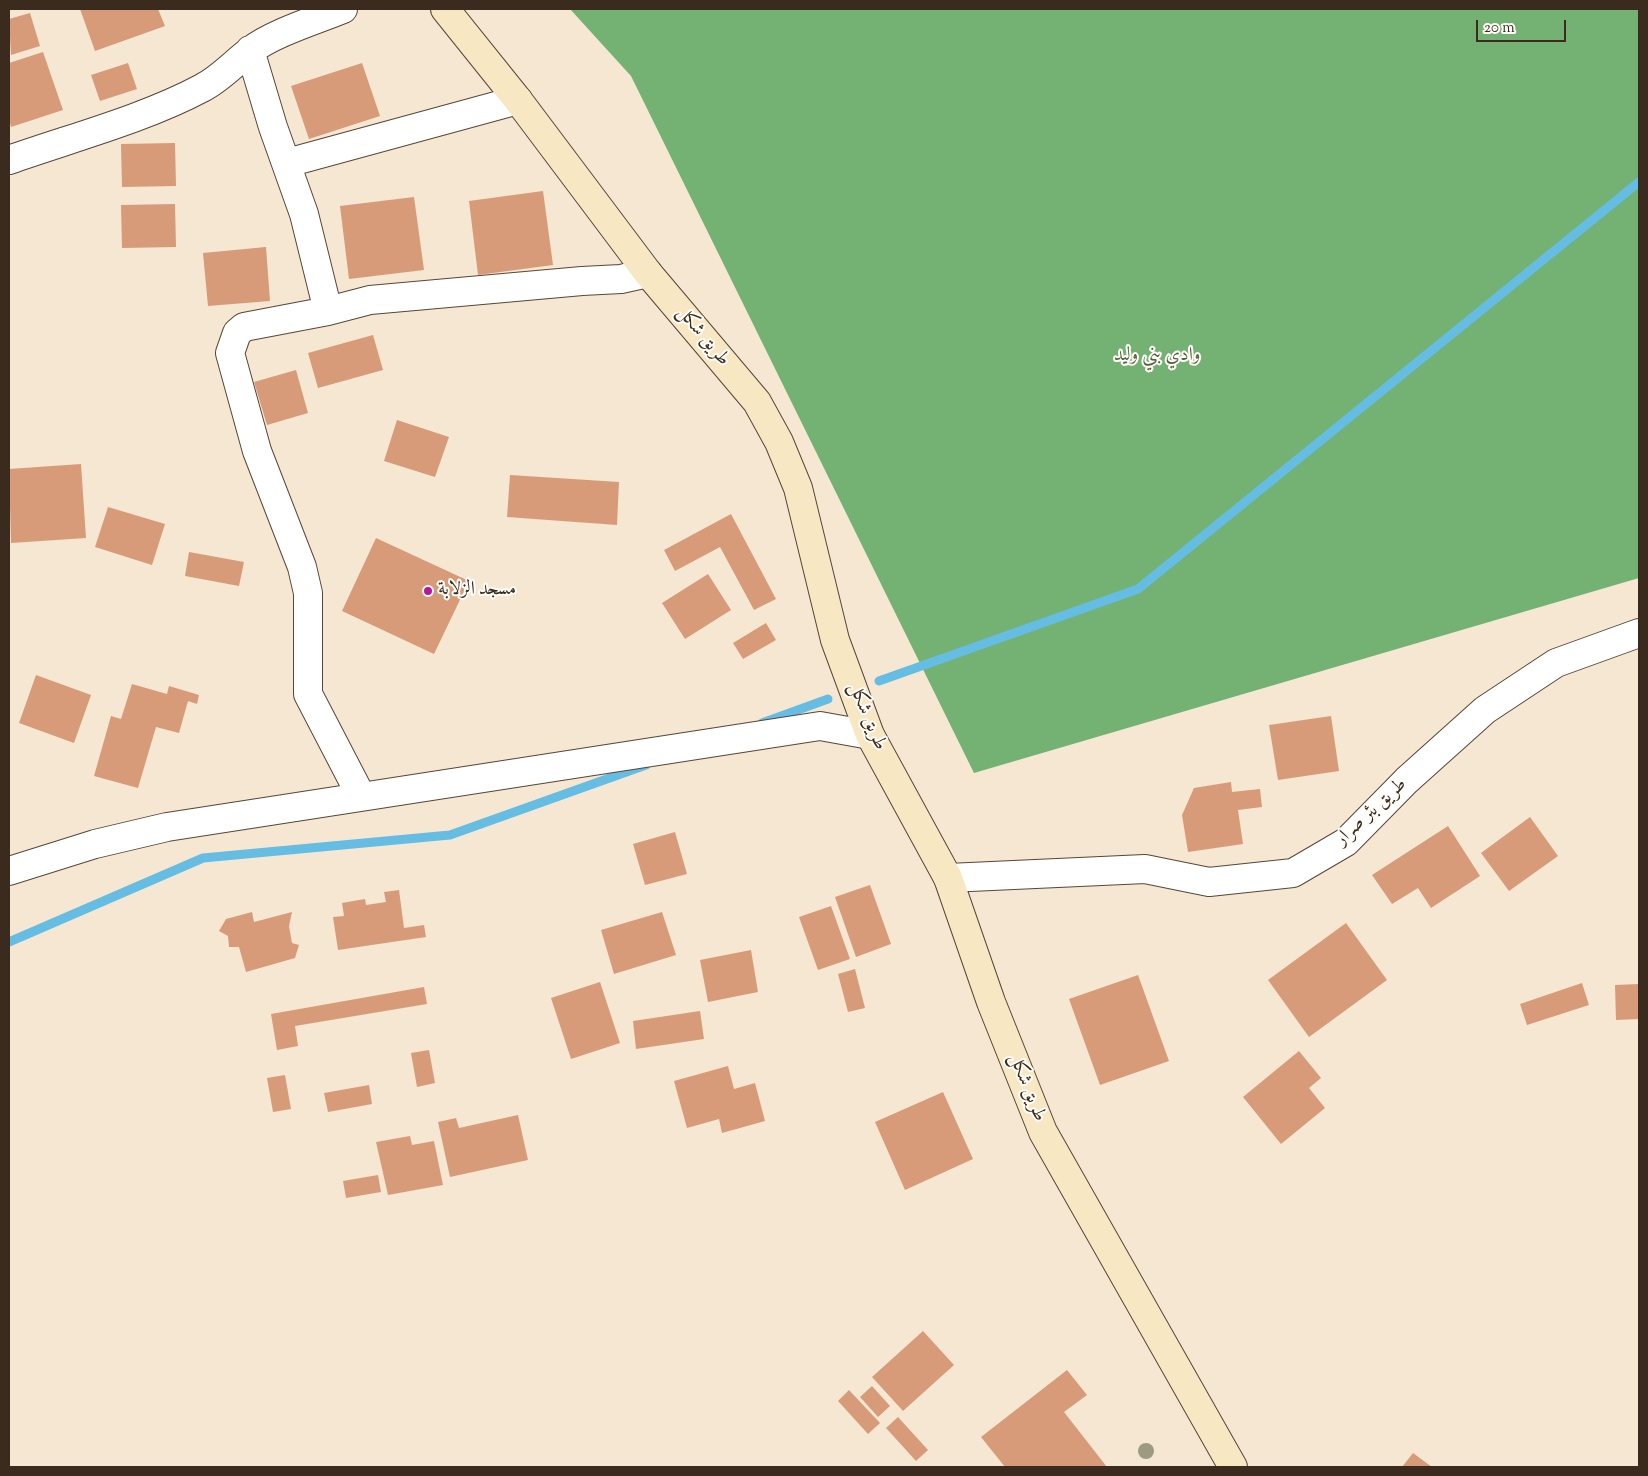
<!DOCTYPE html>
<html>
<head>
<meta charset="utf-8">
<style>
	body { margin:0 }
	#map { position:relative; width:1648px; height:1476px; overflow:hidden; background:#f5e7d1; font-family:"Sorts Mill Goudy",serif }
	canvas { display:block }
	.frame { position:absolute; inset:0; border:10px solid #3b2a1e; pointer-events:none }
	.scale { position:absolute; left:1476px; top:20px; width:90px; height:22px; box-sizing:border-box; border:2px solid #3b2a1e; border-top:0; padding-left:6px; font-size:15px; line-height:18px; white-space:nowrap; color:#3b2a1e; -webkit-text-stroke:4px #fdfcf7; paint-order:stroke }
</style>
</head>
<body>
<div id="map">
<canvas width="1648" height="1476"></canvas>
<div class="frame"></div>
<div class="scale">20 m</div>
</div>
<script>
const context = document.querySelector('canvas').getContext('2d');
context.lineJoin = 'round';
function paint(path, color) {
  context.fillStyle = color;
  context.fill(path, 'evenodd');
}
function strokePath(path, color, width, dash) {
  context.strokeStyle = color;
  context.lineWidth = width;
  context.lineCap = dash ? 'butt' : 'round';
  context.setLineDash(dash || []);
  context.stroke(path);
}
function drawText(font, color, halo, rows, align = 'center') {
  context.font = font + ' "Sorts Mill Goudy",Amiri,serif';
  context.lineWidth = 4;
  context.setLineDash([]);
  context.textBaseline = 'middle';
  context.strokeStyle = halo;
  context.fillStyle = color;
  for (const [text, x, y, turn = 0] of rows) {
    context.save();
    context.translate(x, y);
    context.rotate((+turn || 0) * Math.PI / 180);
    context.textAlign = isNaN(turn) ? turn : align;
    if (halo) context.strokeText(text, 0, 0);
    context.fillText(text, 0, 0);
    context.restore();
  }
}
paint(new Path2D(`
	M570,9H1639V578L974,773L631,76Z`), '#73b273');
strokePath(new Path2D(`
	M879,681L1138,589L1639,182
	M762,723L828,699
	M9,942L203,858L450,835L646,765`), '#66bde3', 9);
paint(new Path2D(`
	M80,9H158L165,26L95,51Z
	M30,13L40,46L11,55L9,19Z
	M43,52L63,110L11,127L9,119V63Z
	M128,63L137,89L100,101L91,75Z
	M362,63L380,116L309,139L291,86Z
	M175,143L176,186L122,187L121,144Z
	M543,191L553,265L478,275L469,201Z
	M414,197L424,270L349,279L340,206Z
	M175,204L176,247L122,248L121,205Z
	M266,247L270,301L208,306L203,253Z
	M373,335L383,370L318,388L308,353Z
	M296,370L308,413L267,425L254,382Z
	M397,420L449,437L435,477L384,461Z
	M81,464L86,538L11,543L9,469Z
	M510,475L619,482L617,525L507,517Z
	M108,507L165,524L152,565L95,547Z
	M731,514L776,599L754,610L720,547L675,571L664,550Z
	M376,538L469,581L434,654L342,611Z
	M189,552L244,562L239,586L185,576Z
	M708,574L731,610L685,639L662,603Z
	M766,623L776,640L743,659L733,643Z
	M36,675L91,695L74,743L19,723Z
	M132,684L167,694L169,686L199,695L197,704L188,701L179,733L156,727L138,788L94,776L111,716L121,719Z
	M1331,716L1339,771L1278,780L1269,725Z
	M1231,782L1232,792L1260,789L1262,807L1238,810L1243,844L1188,852L1182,815L1194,788Z
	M1530,817L1558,856L1509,891L1481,853Z
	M1448,826L1480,876L1431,908L1418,888L1392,904L1372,875Z
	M675,832L687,874L645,885L633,844Z
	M870,885L891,944L856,957L835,897Z
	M399,890L404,928L424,925L426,937L338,950L333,917L344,916L342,903L365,899L366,905L386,902L384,892Z
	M831,906L850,959L818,970L799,917Z
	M252,912L254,922L292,912L289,926L292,943L299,945L295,958L246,972L239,947H229L228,936L219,931L226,919Z
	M662,912L676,955L614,974L601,930Z
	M1346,923L1387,980L1309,1037L1268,980Z
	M751,950L758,992L708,1002L700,960Z
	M855,969L865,1008L848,1012L838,974Z
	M1138,975L1169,1061L1100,1085L1069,999Z
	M600,982L620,1043L571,1059L551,998Z
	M1582,983L1589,1005L1527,1025L1520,1004Z
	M1639,984V1019L1616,1020L1615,985Z
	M424,987L427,1004L295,1026L298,1046L277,1050L271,1014Z
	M700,1011L704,1039L636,1049L633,1021Z
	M429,1050L435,1083L417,1087L411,1053Z
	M1299,1051L1321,1078L1309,1088L1325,1108L1281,1144L1243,1097Z
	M728,1066L734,1089L755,1083L765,1121L722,1133L719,1119L687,1128L674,1081Z
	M285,1075L291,1109L273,1112L267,1078Z
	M369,1085L372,1104L328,1112L324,1093Z
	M943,1092L973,1159L905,1190L875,1122Z
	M518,1115L528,1160L450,1177L438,1122L456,1118L459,1128Z
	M410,1136L412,1145L434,1141L443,1185L388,1195L376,1142Z
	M378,1175L381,1192L346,1198L343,1181Z
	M923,1331L954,1365L903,1411L872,1377Z
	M1067,1370L1087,1395L1064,1412L1107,1467H1005L981,1437Z
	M872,1386L890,1406L878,1417L860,1397Z
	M849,1390L880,1423L868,1434L838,1401Z
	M898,1417L928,1450L916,1461L886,1428Z
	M1413,1453L1432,1467H1402Z`), '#d89b79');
const street = new Path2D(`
	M250,50L273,127L304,214L328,311
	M9,160C71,138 144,119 202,88C220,79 234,63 250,51C273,33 316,20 343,9
	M287,163L518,100
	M361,796L308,694V593L302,567L257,451L230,353L237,333L244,327L328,311L370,300L582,281L621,279L648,273
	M9,871L95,844L167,827L820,726L870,735
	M948,878L1145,869L1209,882L1293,873L1346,842L1407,780L1485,710L1556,663L1639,633`);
const secondary = new Path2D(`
	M445,9L518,100L648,273L757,402L779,442L798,488L835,640L870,735L948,878L991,1002L1043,1132L1233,1467`);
strokePath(street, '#574639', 30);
strokePath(secondary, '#574639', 30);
strokePath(street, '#fff', 28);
strokePath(secondary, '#f7e8c3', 28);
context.fillStyle = '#9c9b80';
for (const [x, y] of [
	[1146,1451]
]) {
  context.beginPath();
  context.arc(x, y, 8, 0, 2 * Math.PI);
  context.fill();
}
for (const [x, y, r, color] of [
	[428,591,5,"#b5179e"]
]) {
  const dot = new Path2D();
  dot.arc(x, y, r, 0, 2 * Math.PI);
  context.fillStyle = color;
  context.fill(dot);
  strokePath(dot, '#fdfcf7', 2);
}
drawText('19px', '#3b2a1e', '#fdfcf7', [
	["طريق شكل",702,337,50],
	["طريق شكل",866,717,67],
	["طريق بئر صرار",1372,813,-43],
	["طريق شكل",1026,1088,68]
]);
drawText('19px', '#545c3d', '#fdfcf7', [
	["وادي بني وليد",1157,357]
]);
drawText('19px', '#3b2a1e', '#fdfcf7', [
	["مسجد الزلابة",438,591]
], 'left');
</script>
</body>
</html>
